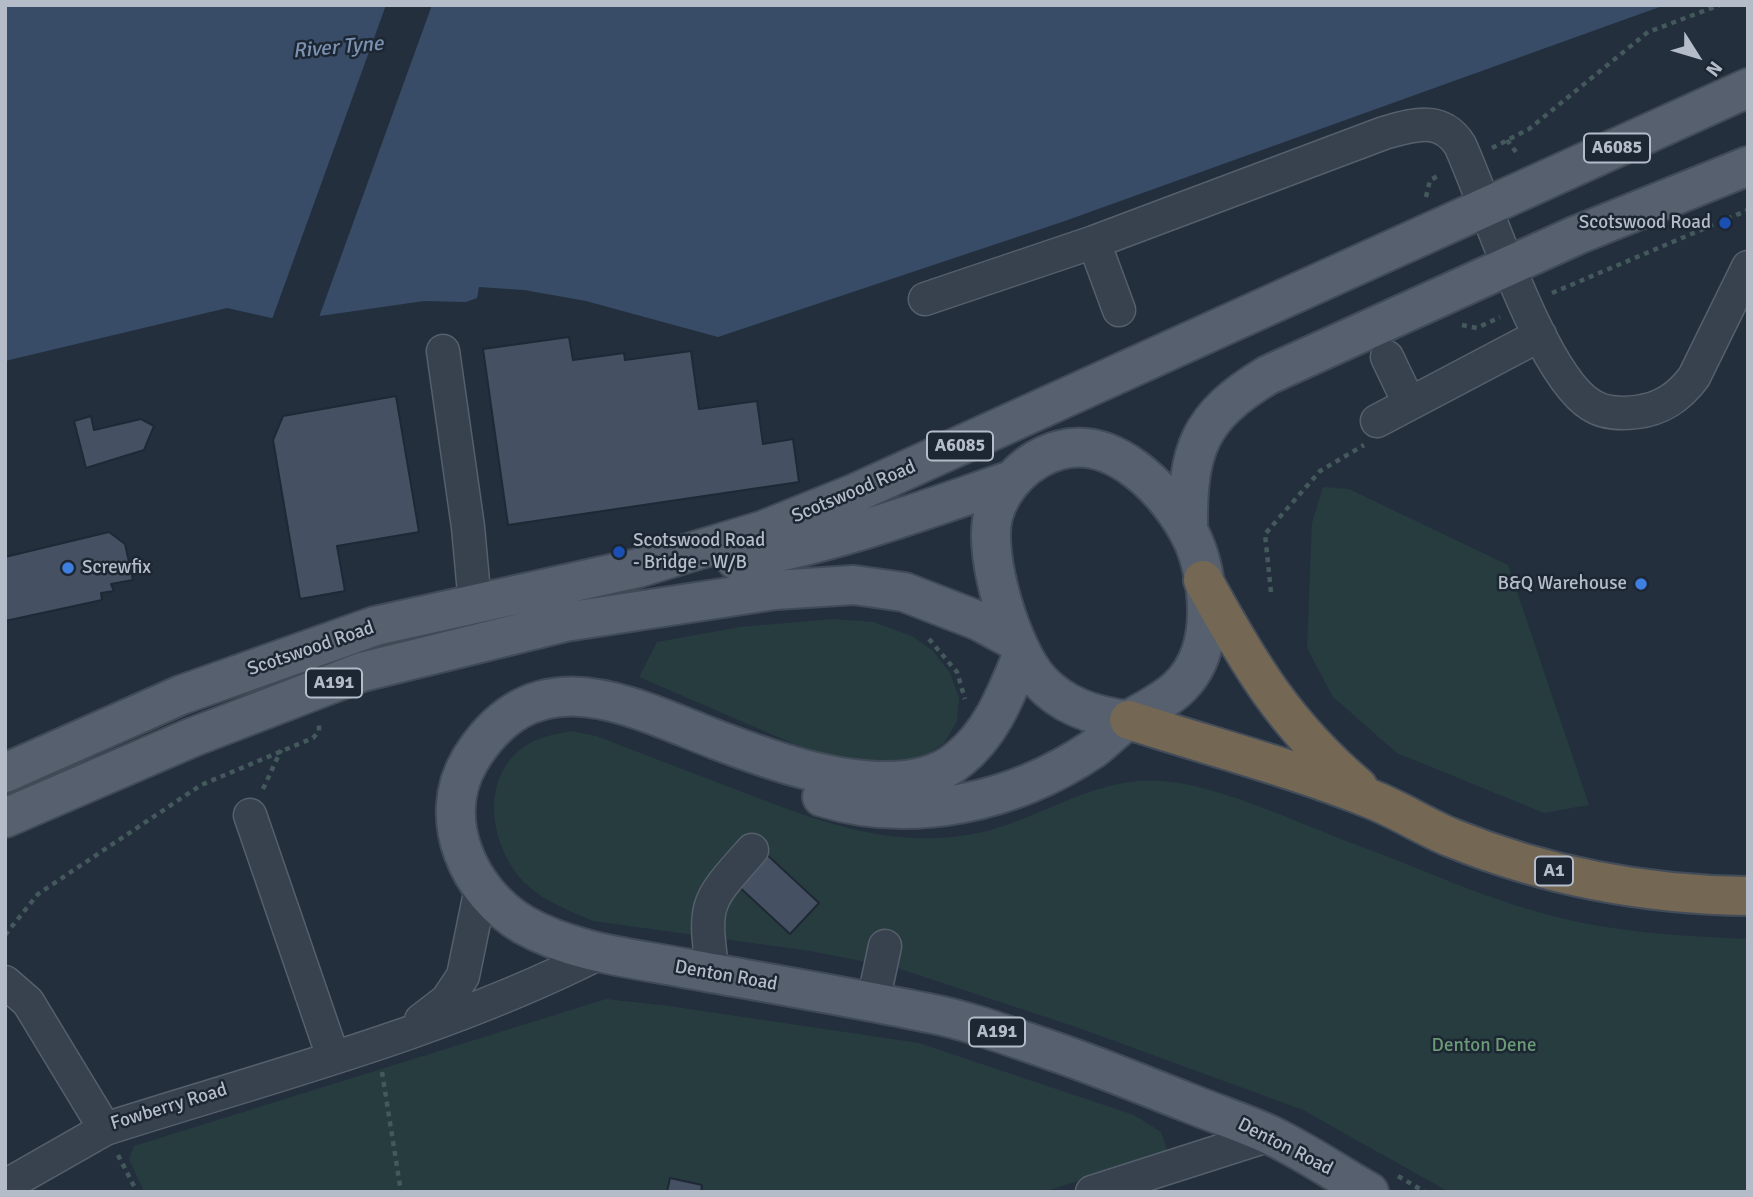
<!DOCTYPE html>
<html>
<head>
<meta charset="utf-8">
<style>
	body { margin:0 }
	#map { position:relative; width:1753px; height:1197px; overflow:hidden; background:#242f3e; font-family:Signika,sans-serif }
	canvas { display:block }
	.frame { position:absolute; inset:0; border:7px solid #b4bcc9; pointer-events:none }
	.north { position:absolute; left:1662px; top:21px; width:70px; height:70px; -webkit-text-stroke:5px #1d2633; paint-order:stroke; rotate:127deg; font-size:19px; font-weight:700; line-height:28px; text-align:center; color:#b4bcc9 }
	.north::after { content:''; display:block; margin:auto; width:24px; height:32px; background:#b4bcc9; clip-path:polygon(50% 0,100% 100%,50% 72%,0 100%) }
</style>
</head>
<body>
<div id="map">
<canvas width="1753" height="1197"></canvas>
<div class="frame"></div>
<div class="north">N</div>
</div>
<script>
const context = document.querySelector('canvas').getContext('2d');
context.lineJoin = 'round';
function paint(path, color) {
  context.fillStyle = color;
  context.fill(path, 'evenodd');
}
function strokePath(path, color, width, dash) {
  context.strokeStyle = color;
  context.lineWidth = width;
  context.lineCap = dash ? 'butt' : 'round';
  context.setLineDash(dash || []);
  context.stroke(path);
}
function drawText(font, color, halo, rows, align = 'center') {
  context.font = font + ' Signika,sans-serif';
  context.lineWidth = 5;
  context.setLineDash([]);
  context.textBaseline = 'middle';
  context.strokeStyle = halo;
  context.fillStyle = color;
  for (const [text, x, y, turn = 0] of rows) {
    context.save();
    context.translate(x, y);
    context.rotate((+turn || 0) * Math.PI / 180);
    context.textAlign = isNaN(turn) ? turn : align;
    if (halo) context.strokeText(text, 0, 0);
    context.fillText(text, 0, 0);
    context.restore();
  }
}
paint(new Path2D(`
	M1323,487L1349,489L1508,565L1589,805L1544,813L1397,753L1333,697L1307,648L1312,523Z
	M833,619L873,622L912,636L933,651L950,673L959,698L957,721L944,743L926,755L879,764L817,754L639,677L657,642L740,627Z
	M571,731L596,736C643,754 690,772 737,790C818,821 895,852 983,832C1044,817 1097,776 1162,781C1217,784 1303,825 1357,845C1417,867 1477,895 1538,912C1607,932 1677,936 1748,939V1192H1449L1303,1110L1079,1028L897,968L810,951L593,921C571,911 544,902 526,884C489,848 477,773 530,743C543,736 557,734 571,731Z
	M606,999L669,1006L919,1043L1134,1115L1161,1132L1168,1153L1043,1192H144L129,1159L134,1146Z`), '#263c3f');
paint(new Path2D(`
	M5,5H1665L1062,222L718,337L586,301L524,290L479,287L477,298L466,302L424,301L285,321L227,308L5,361Z`), '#394c67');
paint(new Path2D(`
	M386,5H432L318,320L285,325L271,322Z`), '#242f3e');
const building = new Path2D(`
	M569,337L573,360L624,353L625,360L691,351L699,409L757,401L763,444L793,439L799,482L508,525L483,349Z
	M396,396L419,532L337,546L345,591L300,599L273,440L283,416Z
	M91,416L94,430L141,419L154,426L144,450L86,468L74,421Z
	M109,532L125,544L133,580L111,584L114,591L101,593L102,600L5,621V557Z
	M764,852L819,903L790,934L735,883Z
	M670,1178L702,1185L701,1192H667Z`);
paint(building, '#455162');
strokePath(building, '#1f2835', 2);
const minor = new Path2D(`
	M1094,242L1119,310
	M925,299L1094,242L1384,133C1413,125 1441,115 1460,145C1487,204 1540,374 1591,405C1605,414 1621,414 1637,412C1662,409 1679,397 1694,377L1748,267
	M443,351L468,527L475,604
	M1387,357L1409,403
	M1377,421L1540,335
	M250,815L333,1057
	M713,974C703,902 705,903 752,850
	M5,982L28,1002L105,1129C271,1076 444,1032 600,953
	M873,1002L885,946
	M421,1020L447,1000L463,976L481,888
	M5,1186L105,1129
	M1092,1192L1270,1135`);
const major = new Path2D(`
	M1188,530C1187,450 1198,417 1268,375L1577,235L1748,166
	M736,560C831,545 921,511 1012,480
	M1022,656C1006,694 992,733 959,759C939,776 912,781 886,781C829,781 770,760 717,740C627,705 535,654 470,760C435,819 469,893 524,925C572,952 630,958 684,968C767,983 850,997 933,1014C973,1022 1011,1037 1050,1050C1097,1066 1143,1085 1189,1103C1216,1114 1244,1123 1270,1135C1304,1151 1336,1173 1369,1192
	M5,773L181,695L375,626L638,568L764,530L851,495L1748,88
	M822,797C913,825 1014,802 1093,749C1105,740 1115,729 1127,721C1159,702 1188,691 1201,652C1213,616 1206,561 1187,529C1163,487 1113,436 1060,450C1029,458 1002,484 993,516C983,556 1012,651 1040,681C1063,706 1096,717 1129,720
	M5,818L193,737L362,672L565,622L775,590L854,585L904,592L979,621L1014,640`);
const highway = new Path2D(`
	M1203,580C1249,664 1284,724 1358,787
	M1129,720C1209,746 1293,768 1371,799C1399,810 1425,827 1452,838C1546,876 1647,895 1748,896`);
strokePath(minor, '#565f6c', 35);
strokePath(major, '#414a57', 42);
strokePath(highway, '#434c59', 42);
strokePath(new Path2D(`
	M1507,140L1519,156
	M1492,148L1529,129L1648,32L1720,5
	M1426,197L1430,180L1440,175
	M1552,293L1748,210
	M1462,325L1477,328L1500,317
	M1271,592L1265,534L1320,471L1364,445
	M929,639L957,672L965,699
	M263,789L281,750
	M5,935L38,894L201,785L313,738L319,731V722
	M382,1072L401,1192
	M118,1155L137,1192
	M1398,1176L1425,1192`), '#44595c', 4.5, [5, 5]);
strokePath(minor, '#38414e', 32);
strokePath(major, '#56606e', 38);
strokePath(highway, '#746855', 38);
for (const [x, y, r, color] of [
	[1725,223,7,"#1a4fb4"],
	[619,552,7,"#1a4fb4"],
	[68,568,7,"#3f7fe0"],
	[1641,584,7,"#3f7fe0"]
]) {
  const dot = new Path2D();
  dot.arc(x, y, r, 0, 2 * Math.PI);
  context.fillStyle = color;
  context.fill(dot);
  strokePath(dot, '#1d2633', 2.5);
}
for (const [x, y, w] of [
	[1617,148,66],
	[960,446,66],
	[334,683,56],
	[1554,871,38],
	[997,1032,56]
]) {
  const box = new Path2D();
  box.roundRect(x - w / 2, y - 14.5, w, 29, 5);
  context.fillStyle = '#1d2633';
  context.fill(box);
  strokePath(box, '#b4bcc9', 2);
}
drawText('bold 18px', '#b4bcc9', null, [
	["A6085",1617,148],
	["A6085",960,446],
	["A191",334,683],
	["A1",1554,871],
	["A191",997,1032]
]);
drawText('19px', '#b4bcc9', '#1d2633', [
	["Scotswood Road",1711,223],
	["Scotswood Road",633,541,"left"],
	["- Bridge - W/B",633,563,"left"],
	["Screwfix",82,568,"left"],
	["B&Q Warehouse",1627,584]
], 'right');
drawText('19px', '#b4bcc9', '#1d2633', [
	["Scotswood Road",854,492,-23],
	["Scotswood Road",311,649,-19],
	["Denton Road",726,976,10],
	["Fowberry Road",169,1107,-17],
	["Denton Road",1285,1147,27]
]);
drawText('19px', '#6b9a76', '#1d2633', [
	["Denton Dene",1484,1046]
]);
drawText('italic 21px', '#7c92b1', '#1d2633', [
	["River Tyne",338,48,-5]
]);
</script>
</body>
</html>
